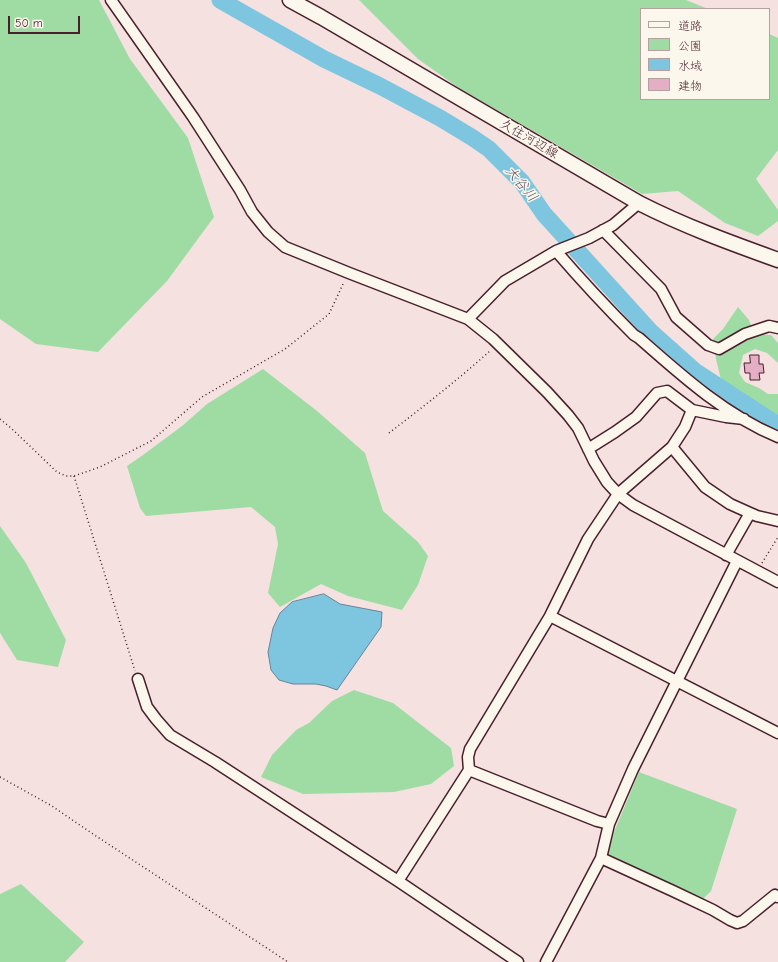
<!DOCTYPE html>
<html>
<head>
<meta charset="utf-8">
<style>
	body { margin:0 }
	#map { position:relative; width:778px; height:962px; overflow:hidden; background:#f4e1e0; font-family:"Comic Neue","Klee One",sans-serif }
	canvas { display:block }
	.legend { position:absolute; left:640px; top:8px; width:130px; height:92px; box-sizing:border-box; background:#fbf7ec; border:1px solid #b4a19f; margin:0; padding:5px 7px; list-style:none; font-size:12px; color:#4a1f2b }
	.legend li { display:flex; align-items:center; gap:8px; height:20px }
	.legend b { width:20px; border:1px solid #b4a19f }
	.scale { position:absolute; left:8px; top:16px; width:72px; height:18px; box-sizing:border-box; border:2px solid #4a1f2b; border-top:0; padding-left:5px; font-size:12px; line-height:14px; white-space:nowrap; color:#4a1f2b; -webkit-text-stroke:3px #fbf7ec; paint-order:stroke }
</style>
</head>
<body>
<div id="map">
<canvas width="778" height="962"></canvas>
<ul class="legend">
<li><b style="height:5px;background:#fbf7ec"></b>道路</li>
<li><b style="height:11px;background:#9fdca4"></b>公園</li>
<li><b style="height:11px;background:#7ec6df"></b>水域</li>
<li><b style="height:11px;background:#e4aec5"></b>建物</li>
</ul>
<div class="scale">50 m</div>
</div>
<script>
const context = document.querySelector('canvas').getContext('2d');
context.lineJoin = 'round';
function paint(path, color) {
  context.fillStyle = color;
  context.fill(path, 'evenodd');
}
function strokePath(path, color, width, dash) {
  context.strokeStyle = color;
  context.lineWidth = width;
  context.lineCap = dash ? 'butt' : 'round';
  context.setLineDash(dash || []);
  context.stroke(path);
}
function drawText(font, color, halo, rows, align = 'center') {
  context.font = font + ' "Comic Neue","Klee One",sans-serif';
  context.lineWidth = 3;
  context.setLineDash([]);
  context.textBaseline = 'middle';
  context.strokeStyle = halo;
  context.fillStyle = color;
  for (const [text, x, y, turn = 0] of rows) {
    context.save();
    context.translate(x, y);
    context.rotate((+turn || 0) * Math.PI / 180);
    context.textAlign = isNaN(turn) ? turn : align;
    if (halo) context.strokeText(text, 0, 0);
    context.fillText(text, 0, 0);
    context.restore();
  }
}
paint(new Path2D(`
	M0,0H99L130,59L188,138L214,217L167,281L98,352L36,344L0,319Z
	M359,0H686L708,9H641V99H769V34L778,38V150L756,179L778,210V221L758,236L725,223L678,191L642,194L459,88L418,59Z
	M738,307L749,320L754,334L771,335L778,343V363L767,353L755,349L743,355L739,373L745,382L759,388L768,394H778V417L775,418L722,384L716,359L713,339L723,329Z
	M263,369L317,411L365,453L383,511L418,542L428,556L418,585L402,610L348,596L321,584L280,607L268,593L278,544L275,527L251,507L146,516L140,508L127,466L143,455L182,426L207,404Z
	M0,526L26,563L66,640L58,667L17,660L0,633Z
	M354,690L393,703L451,748L454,766L431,784L394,792L303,794L261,777L272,755L296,730L309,723L332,701Z
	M639,772L737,809L711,891L703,899L607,856L614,832Z
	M21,884L84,942L65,962H0V894Z`), '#9fdca4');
const water = new Path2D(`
	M324,594L340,604L382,612L381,627L337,690L326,686L316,684H293L279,680L271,670L268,652L273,628L280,613L292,602Z`);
paint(water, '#7ec6df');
strokePath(water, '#698397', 1);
strokePath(new Path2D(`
	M220,0L324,59L380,86L440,118L473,138L489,149L522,182L544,214L650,331L696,372L778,425`), '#7ec6df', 17);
const building = new Path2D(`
	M750,355H759V364H763L764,373H759L760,380H750V373H745L744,363H750Z`);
paint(building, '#e4aec5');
strokePath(building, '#4a1f2b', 1);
const minor = new Path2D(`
	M111,0L193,117L240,190L252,212L268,232L285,247L349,273L468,319L493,339L547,392L568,415L578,428L594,461L607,482L618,494L633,505L778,582
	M603,230L661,289L676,317L708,345L719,349L745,334L769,326L778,328
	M556,251C581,280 607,308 634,335L639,338C681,375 725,415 778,437
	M468,319L505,281L556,251L589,238L613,225L639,203
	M672,447L705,487L730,504L750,513L757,516L778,521
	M588,449L615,432L636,417L657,393L667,391L692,410
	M726,555L750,513
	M550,616L778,733
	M138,679L147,707L156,719L170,735L215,762L398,881L518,962
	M469,770L597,821L609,824
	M601,858L673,891L713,910L730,920L737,923L743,921L775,895L778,897
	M398,881L469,770L468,757L470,749L550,616L588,539L618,494L672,447L685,427L692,410L726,417L744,419
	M546,962L601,858L609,824L633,769L737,561`);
const secondary = new Path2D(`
	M290,0L321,17L639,203C684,226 731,243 778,260`);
strokePath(minor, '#4a1f2b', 13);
strokePath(secondary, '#4a1f2b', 17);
strokePath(new Path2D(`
	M0,419L11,428L57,472L66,476H74L100,467L151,441L202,397L285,349L329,314L344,282
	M389,433C424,406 459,379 491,350
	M74,476L135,671
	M762,563L778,537
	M0,777L52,806L90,832L288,962`), '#4a1f2b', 1.5, [1, 3]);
strokePath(minor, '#fbf7ec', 10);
strokePath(secondary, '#fbf7ec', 14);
drawText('13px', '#4a1f2b', '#fbf7ec', [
	["久住河辺線",529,139,30]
]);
drawText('italic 14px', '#5a5161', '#fbf7ec', [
	["大谷川",521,184,50]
]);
</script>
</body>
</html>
